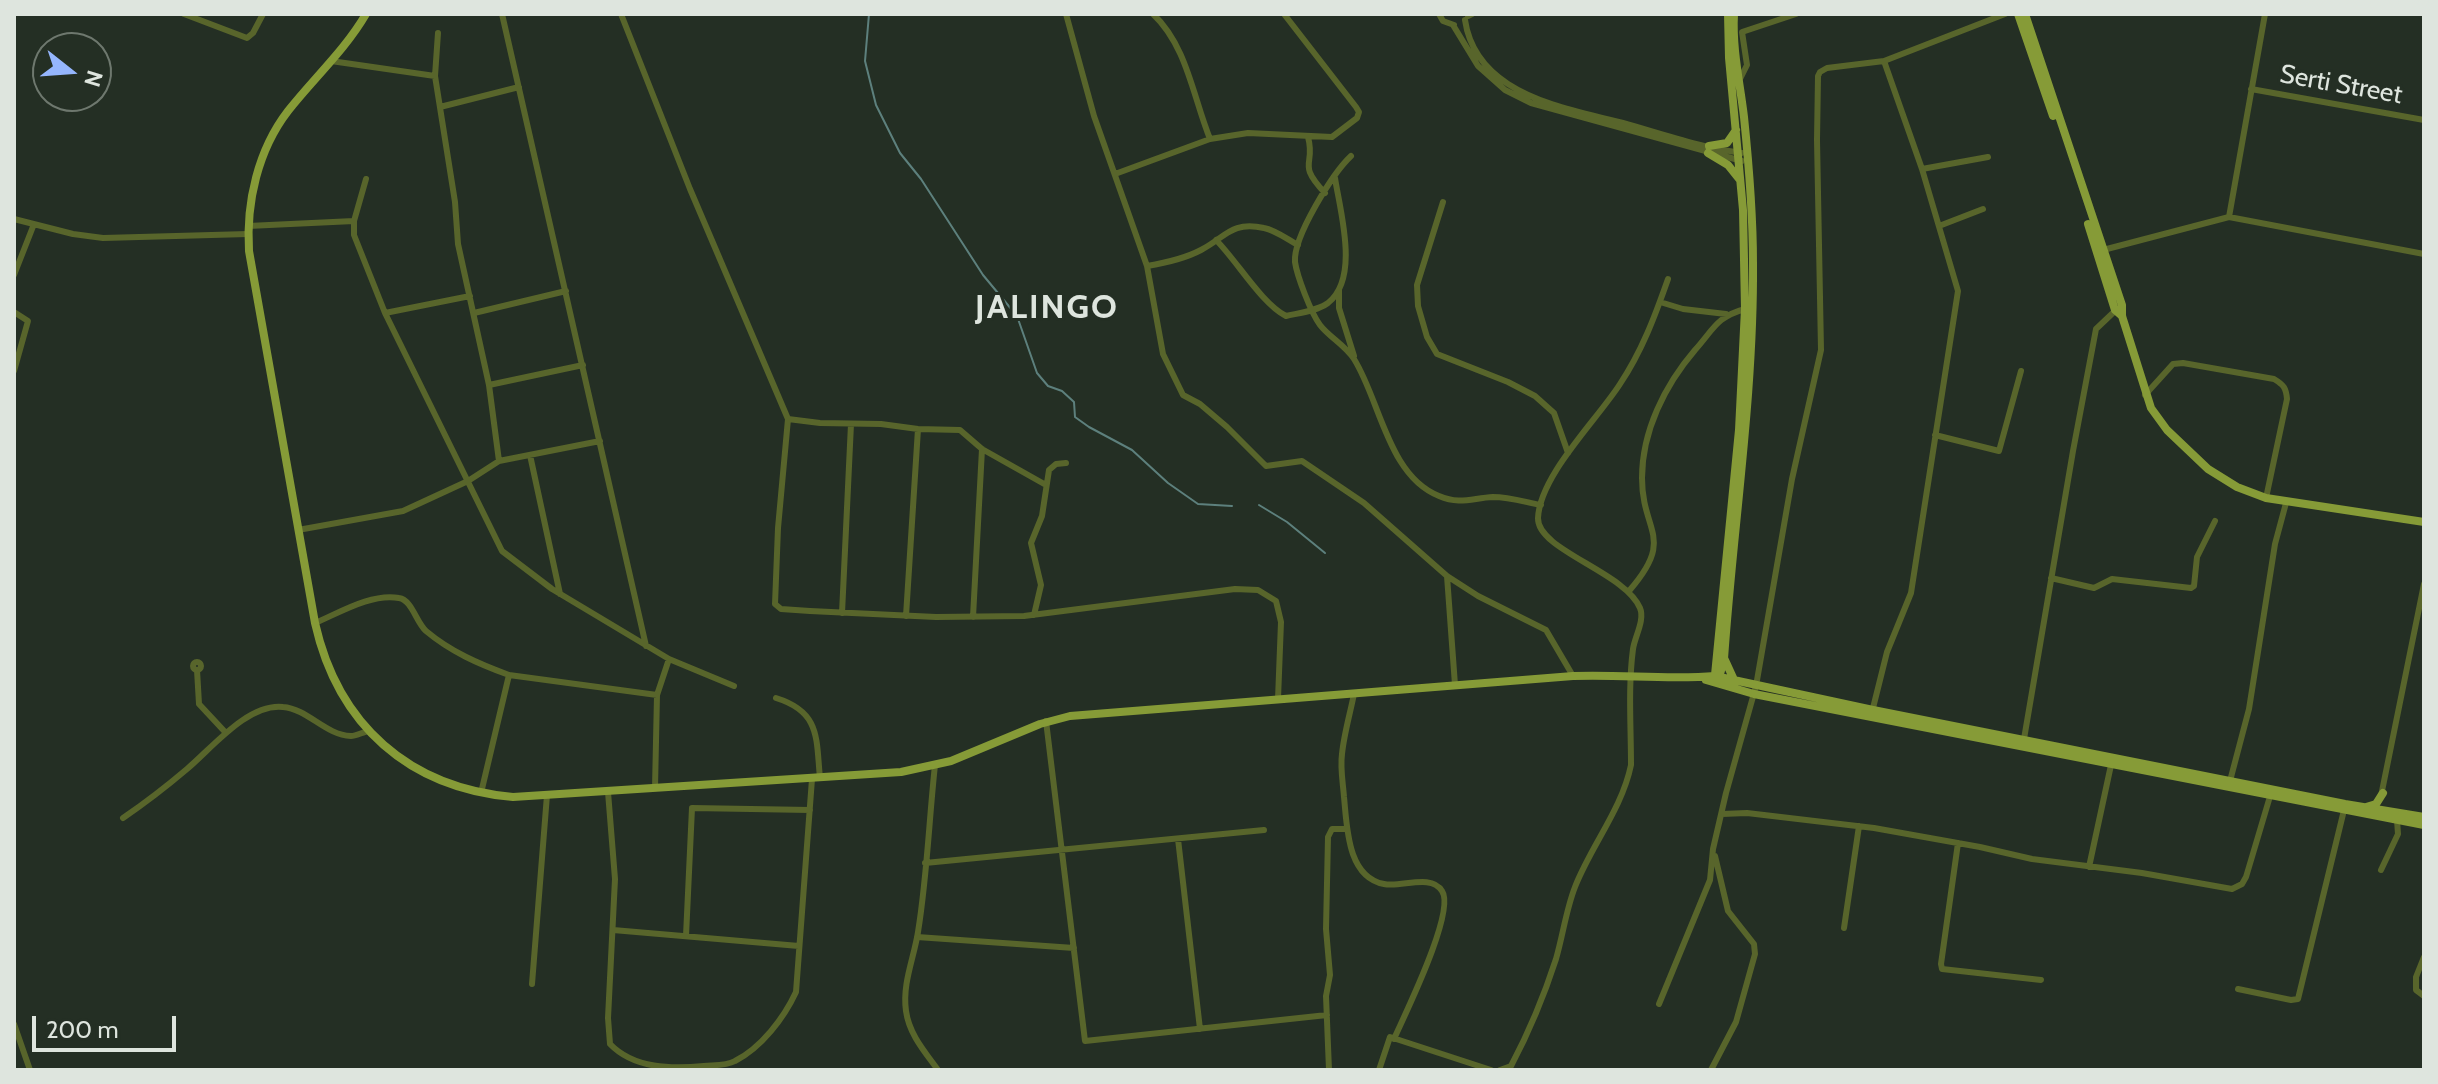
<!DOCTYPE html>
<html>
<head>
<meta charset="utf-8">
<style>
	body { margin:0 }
	#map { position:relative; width:2438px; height:1084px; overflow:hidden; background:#242f24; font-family:Cabin,sans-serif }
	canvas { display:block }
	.frame { position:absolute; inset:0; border:16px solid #dee5de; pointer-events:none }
	.north { position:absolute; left:32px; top:32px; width:80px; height:80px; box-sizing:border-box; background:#242f24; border:2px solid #6e786e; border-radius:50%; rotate:107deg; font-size:22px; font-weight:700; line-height:32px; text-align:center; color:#dee5de }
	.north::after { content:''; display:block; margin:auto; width:28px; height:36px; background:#95b6fd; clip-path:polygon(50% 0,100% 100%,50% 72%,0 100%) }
	.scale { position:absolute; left:32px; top:1016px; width:144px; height:36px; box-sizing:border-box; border:4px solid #dee5de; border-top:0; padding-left:10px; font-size:24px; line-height:28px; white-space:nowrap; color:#dee5de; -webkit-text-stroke:6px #242f24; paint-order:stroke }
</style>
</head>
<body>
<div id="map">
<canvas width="2438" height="1084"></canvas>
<div class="frame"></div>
<div class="north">N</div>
<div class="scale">200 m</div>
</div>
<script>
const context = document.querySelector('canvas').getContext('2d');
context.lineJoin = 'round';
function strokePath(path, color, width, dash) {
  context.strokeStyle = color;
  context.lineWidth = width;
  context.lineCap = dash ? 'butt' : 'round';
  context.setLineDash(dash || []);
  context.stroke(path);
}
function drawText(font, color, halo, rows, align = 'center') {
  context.font = font + ' Cabin,sans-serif';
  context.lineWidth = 6;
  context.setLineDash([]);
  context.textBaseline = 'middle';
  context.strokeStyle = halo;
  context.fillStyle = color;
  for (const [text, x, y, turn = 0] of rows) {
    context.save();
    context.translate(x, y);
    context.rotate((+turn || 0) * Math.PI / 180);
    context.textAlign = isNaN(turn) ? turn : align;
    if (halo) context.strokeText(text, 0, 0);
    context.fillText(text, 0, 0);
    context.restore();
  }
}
strokePath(new Path2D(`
	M869,14L865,61L876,105L900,153L921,179L983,275L1017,316L1037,373L1048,386L1062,391L1074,402L1075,417L1089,427L1132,450L1168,483L1198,504L1232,506
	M1259,505L1287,522L1325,553`), '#5d807d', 2);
strokePath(new Path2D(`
	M184,14L247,38L253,33L263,14
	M502,14L646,646
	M621,14L690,189L788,419L778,528L775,604L781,609L810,611L936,617L1024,616L1235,589L1258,590L1276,601L1281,622L1278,699
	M1066,14L1094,116L1147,266L1163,354L1183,395L1200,404L1227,427L1266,466L1302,461L1364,503L1447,576L1478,596L1546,630L1573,676
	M1153,14C1187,46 1193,97 1210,139
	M1439,14L1443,21L1454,25
	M1468,16L1472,14
	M1465,20C1469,47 1485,69 1508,84C1542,106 1585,113 1623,123C1662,134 1702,148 1742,153
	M1453,25L1478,66L1505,90L1531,103L1742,161
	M438,33L435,76L455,202L458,244L489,385L499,461
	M331,61L435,76
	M1739,81L1747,65L1742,32L1796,14
	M2251,89L2424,120
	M440,107L519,87
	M1308,137C1316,166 1296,162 1325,193
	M1351,156C1333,173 1293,237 1295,262C1297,276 1311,313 1320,325C1329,337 1345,345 1354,359C1380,400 1388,476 1439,496C1460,505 1472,498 1493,497C1509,497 1525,502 1541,505
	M1922,169L1988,157
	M1115,174L1210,139L1248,133L1332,137L1357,118L1359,112L1356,107L1284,14
	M366,179L354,221V235L385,313L502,551L552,589L669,659L657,695L655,788
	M1443,202L1417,285L1418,306L1427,337L1437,354L1508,382L1535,396L1554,413L1568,453
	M2229,217L2424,254
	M14,219L73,234L103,238L248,234
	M248,226L354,221
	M1939,226L1983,209
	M1216,240C1237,261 1262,304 1286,316C1299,313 1317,311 1328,303C1360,278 1340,211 1335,178
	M2103,250L2229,217L2265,14
	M1147,266C1165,263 1184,259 1201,250C1226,237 1231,221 1264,228C1275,230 1287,239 1298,245
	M14,275L34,224
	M1339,290V308L1354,356
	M1660,302L1683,309L1726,314
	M14,312L28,321L14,371
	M385,313L470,296
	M474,313L566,291
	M489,385L583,365
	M2145,395L2173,364L2183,363L2274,379C2284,385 2286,388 2287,399L2266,498
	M788,419L820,423L881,424L918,429L960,430L982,449L1046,485
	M1935,435L1999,451L2021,371
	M530,455L560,594
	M298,530L403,511L468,481L499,461L600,441
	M1447,576L1455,685
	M2051,578L2094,588L2112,579L2191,588L2194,586L2197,557L2215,521
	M1629,591C1676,537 1642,533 1642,478C1642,431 1665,385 1695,350C1714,329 1716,317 1745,309
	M842,613L851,424
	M1034,615L1041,585L1031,543L1042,516L1049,470L1056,464L1066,463
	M906,616L918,429
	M973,617L982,449
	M315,623C339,613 371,593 399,598C412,600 416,622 426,631C451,652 479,664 509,675L657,695
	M669,659L734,686
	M193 666a4 4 0 1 1 8 0a4 4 0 1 1-8 0Z
	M197,670L199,704L226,733
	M1354,694C1350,714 1344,734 1342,754C1340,768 1343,783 1344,797C1347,826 1347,877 1384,884C1401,888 1431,873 1442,891C1456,911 1405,1014 1394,1039
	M776,698C821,712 816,739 820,778
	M1872,712L1887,652L1911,593L1958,291L1922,169L1884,61
	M1046,721L1085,1041L1327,1015
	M2021,743L2024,739L2073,451L2096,329L2116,310
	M935,765C929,820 927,877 918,932C914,958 902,984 906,1011C909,1034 925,1052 938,1070
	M2230,781L2249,709L2275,544L2286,503
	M608,792L615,879L608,1018L610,1044C634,1069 672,1069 704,1066C714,1065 726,1066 735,1061C761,1048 784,1018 796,992L812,779
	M481,793L509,675
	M2381,796L2424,584
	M1722,814L1747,813L1874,828L1980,847L2032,859L2142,873L2232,889L2242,884L2246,877L2271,793
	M123,818C145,803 167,786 187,769C212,748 248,703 283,707C308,709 325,735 351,736C356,736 363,732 369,731
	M1178,839L1200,1029
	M1958,843L1941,964L1942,969L2041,980
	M925,863L1264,830
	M2089,867L2111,765
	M2381,870L2398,834L2397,820
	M1844,928L1859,826
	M613,930L799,946
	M686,936L692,808L810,810
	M917,937L1074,948
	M2424,957L2416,977V990L2424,996
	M532,984L547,795
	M2238,989L2291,1000L2298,999L2345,806
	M1659,1004L1710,880L1713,849L1726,793L1756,686L1792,479L1821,350L1817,140L1818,76L1820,72L1827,68L1884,61L2005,14
	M14,1024L30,1070
	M1329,1070L1326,996L1330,975L1326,929L1328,837L1332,829H1347
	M1379,1070L1390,1037L1491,1070
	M1500,1070L1511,1066C1529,1032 1544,996 1556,959C1563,935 1566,910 1575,887C1591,846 1622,809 1631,765C1631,726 1628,687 1633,649C1635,636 1645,620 1640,608C1625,572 1537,550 1538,518C1540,475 1597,420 1620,384C1642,351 1655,316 1668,279
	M1711,1070L1736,1022L1755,954L1754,944L1728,911L1715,856`), '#58652b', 6);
strokePath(new Path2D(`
	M366,14C345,50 314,78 288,111C258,150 246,202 249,251L315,623C338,725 409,788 513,797L901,772L951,761L1040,724L1070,716L1573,676C1620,674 1668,680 1715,676L1873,710L2345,804L2424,817
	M2018,14L2053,116
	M2025,14L2122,305V316L2151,408L2167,430L2208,469L2237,487L2266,498L2424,522
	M1709,146L1727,143L1736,130
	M1708,153L1728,165L1740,180
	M2088,224L2115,310L2122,316
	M1724,658L1735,682
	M1715,675L1739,430L1745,309L1743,210L1729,58L1728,14
	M1706,680L1754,694L2424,825
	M1718,682L1724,659C1733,527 1754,396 1753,263C1753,215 1749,166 1744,117C1740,83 1732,49 1734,14
	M2366,807L2376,804L2383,793`), '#869b37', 8);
drawText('26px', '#dee5de', '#242f24', [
	["Serti Street",2341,85,10]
]);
context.letterSpacing = '2px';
drawText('bold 34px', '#dee5de', '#242f24', [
	["JALINGO",1047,308]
]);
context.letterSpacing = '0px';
</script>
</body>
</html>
